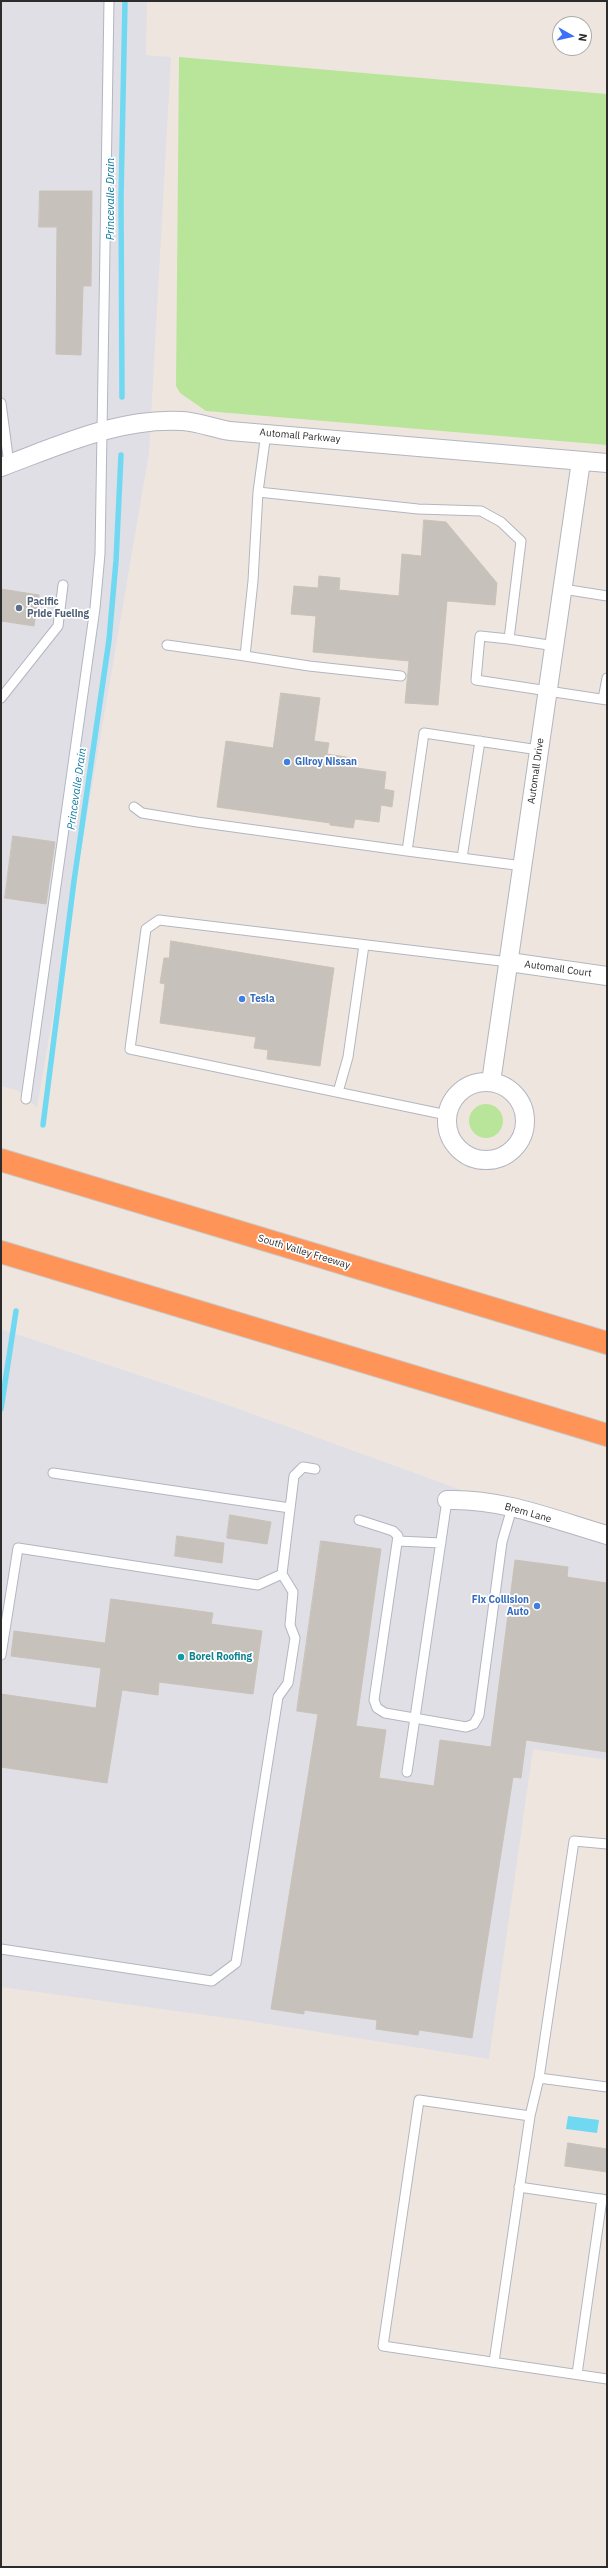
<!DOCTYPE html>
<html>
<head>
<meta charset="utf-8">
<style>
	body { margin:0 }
	#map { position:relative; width:608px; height:2568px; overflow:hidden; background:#eee6de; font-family:"IBM Plex Sans",sans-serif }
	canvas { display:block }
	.frame { position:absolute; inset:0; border:2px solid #2c2c2c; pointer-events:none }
	.north { position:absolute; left:552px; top:16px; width:40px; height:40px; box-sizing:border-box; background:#fff; border:1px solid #ababab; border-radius:50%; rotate:98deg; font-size:11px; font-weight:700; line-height:16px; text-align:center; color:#2c2c2c }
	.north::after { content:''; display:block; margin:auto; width:14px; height:18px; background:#3c6ffd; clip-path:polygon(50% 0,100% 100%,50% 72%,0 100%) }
</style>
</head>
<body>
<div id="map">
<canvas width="608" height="2568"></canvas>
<div class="frame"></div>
<div class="north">N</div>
</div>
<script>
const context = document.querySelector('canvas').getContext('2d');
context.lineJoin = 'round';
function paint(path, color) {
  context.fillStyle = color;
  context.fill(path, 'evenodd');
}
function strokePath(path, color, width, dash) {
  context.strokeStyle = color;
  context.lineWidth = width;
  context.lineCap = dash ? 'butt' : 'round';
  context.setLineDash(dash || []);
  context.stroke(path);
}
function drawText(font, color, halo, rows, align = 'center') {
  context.font = font + ' "IBM Plex Sans",sans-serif';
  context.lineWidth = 3.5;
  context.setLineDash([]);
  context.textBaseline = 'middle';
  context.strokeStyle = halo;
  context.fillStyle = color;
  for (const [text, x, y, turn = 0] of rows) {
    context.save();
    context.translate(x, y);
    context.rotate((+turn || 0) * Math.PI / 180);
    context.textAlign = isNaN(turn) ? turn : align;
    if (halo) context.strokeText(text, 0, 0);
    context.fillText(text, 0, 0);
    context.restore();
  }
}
paint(new Path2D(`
	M1,1H147L146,55L171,57L149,453L37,1108L19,1091L1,1086Z
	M1,1329L225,1404L607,1543V1760L533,1749L489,2059L249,2021L1,1987Z`), '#e0dfe6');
paint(new Path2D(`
	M179,57L607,94V445L206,411L180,393L176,386Z
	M469 1121a17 17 0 1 1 34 0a17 17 0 1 1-34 0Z`), '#b9e59a');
paint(new Path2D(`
	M568,2116L599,2120L597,2133L566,2129Z`), '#70d9f1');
strokePath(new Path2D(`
	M122,397L121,198L125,1
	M43,1125L74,881L109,640L116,561L121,455
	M1,1409L16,1311`), '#70d9f1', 5.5);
const building = new Path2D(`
	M40,191H92L91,286H83L81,355L56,354L57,227H39Z
	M424,520L446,522L497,583L495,605L447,601L438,705L405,703L409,661L313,652L316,616L291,614L294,586L318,588L319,576L340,578L339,590L399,596L402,554L421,556Z
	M1,589L39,595L34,626L1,621Z
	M281,693L320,698L314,741L329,743L327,754L352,758L350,767L386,772L384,789L394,791L392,807L381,805L379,822L355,819L353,828L330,825V823L217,807L226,741L273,748Z
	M13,836L55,842L46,904L5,898Z
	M171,941L334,968L320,1066L267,1059L268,1050L254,1048L256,1037L160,1023L165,984L160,983L164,958H169Z
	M230,1515L271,1522L267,1544L227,1538Z
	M177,1536L224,1543L222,1563L175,1556Z
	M321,1541L381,1549L356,1726L386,1730L379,1778L393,1780L434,1786L440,1740L491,1747L515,1560L568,1567L567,1577L607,1583V1752L526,1740L521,1778L513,1777L472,2038L419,2030L418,2035L376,2029L377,2020L304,2010V2014L271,2009L318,1714L297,1711Z
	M111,1599L213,1613L211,1624L262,1631L253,1694L159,1682L158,1695L122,1690L107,1783L1,1767V1694L96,1708L101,1668L11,1656L14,1631L105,1643Z
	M568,2143L607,2149V2172L565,2166Z`);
paint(building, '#c6c1ba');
strokePath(building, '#cac2b8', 1);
const lane = new Path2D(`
	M1,403L9,464
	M266,433L258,492L418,509L481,511L501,522L521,541L509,639L555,646
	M258,492L253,581L245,656L309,666L401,676
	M563,589L607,596
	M509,639L480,636L476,680L607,700
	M167,645L245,656
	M1,698L58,626L63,585
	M603,699L607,678
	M134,807L142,813L197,822L407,851
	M462,858L480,741
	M523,866L407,851L424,733L539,750
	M338,1092L348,1057L364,945
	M26,1099L95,608L100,554L109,1
	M447,1115L130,1049L146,929L159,920L509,962
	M53,1473L290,1508
	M359,1520L393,1531L398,1536L374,1700L377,1708L385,1713L466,1727L474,1724L479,1715L502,1542L512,1508
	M398,1541L441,1543
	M1,1655L18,1548L258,1585L282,1574
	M407,1772L447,1500
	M1,1949L212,1981L236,1963L278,1697L288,1683L295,1638L290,1625L293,1592L282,1574L294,1476L303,1467L315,1469
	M539,2078L607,2087
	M530,2116L419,2100L383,2346L607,2379
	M519,2187L607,2200
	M494,2362L530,2116L539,2078L574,1841L607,1844
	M577,2374L602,2199`);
const street = new Path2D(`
	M1,467C58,446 120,417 182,421C198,422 213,428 230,431L607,463
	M509,962L607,976
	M447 1121a39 39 0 1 1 78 0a39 39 0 1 1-78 0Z
	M491,1082L581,461
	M447,1500C502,1498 555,1520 607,1535`);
const highway = new Path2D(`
	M1,1160L607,1343
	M1,1252L607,1435`);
strokePath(lane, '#b2b6c0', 11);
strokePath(street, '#b2b6c0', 20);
strokePath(highway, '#c8c8c8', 24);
strokePath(lane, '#fff', 9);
strokePath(street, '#fff', 18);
strokePath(highway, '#ff9458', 22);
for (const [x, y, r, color] of [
	[19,608,4,"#5c6f8a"],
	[287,762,4,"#3f7fe0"],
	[242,999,4,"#3f7fe0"],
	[537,1606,4,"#3f7fe0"],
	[181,1657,4,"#0f9aa8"]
]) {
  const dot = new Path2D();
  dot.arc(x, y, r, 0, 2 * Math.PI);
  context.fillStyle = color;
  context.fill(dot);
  strokePath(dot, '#fff', 1.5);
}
drawText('10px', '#2c2c2c', '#fff', [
	["Automall Parkway",300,436,5],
	["Automall Drive",536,771,-82],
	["Automall Court",558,969,8],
	["South Valley Freeway",304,1252,17],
	["Brem Lane",528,1513,16]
]);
drawText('bold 10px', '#4e5e75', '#fff', [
	["Pacific",27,602],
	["Pride Fueling",27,614]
], 'left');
drawText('bold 10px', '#366cbe', '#fff', [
	["Gilroy Nissan",295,762],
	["Tesla",250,999],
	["Fix Collision",529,1600,"right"],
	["Auto",529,1612,"right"]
], 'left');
drawText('bold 10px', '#0d838f', '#fff', [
	["Borel Roofing",189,1657]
], 'left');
drawText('italic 11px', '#0b79a1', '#fff', [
	["Princevalle Drain",111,199,-90],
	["Princevalle Drain",77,789,-82]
]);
</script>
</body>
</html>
